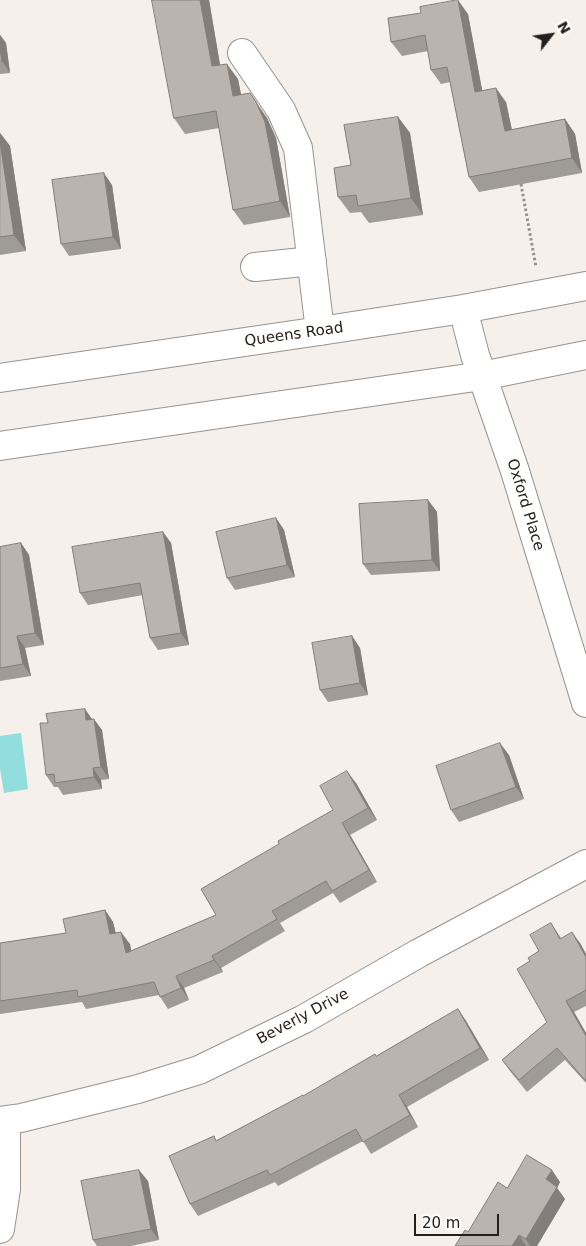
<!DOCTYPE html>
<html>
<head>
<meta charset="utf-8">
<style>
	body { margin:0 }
	#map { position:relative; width:586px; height:1246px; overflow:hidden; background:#f5f0eb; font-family:"DejaVu Sans",sans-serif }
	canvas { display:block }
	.north { position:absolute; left:526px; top:10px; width:50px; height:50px; -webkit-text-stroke:4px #fffefd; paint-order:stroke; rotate:60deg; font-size:14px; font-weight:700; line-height:20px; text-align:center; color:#22201e }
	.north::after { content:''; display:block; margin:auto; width:18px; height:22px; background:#22201e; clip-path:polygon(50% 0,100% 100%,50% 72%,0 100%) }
	.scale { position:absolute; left:414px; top:1214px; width:85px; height:22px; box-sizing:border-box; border:2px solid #22201e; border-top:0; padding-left:6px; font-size:15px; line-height:18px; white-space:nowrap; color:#22201e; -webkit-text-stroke:4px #fffefd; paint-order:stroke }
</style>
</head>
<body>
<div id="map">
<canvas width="586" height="1246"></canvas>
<div class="north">N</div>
<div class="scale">20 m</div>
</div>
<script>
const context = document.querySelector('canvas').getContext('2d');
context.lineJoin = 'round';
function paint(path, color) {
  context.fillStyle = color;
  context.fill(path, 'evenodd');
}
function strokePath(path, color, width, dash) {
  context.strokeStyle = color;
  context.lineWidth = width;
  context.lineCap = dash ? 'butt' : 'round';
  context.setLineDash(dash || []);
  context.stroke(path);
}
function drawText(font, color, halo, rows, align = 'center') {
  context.font = font + ' "DejaVu Sans",sans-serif';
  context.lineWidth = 4.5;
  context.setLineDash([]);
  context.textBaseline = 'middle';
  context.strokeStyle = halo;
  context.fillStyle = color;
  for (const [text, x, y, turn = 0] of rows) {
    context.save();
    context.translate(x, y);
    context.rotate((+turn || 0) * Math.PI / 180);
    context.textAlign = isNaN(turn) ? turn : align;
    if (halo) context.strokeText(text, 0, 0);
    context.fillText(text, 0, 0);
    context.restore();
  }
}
paint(new Path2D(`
	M21,733L28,789L4,793L0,769V736Z`), '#92dddd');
const minor = new Path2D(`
	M242,53L281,110L298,148L320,331
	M255,267L312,261
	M463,309L475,355L515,471L586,703
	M0,378L320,331L463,309L586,286
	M0,446L482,376L586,355
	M0,1121L21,1118L138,1089L199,1070L304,1019L419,953L586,864
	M0,1229L6,1189V1120`);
strokePath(minor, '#98938f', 30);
strokePath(new Path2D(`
	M521,184L536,267`), '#94908c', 3, [2.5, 2.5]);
strokePath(minor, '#fff', 28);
paint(new Path2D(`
	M151,0H209L220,65L238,79L241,94L267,118L276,138L290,217L244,225L233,210L219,128L185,134L174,118L153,3Z
	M468,14L482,90L506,102L512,130L565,119L575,134L582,173L479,192L469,177L450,82L441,84L431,70L428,51L402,56L391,42Z
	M0,35L6,43L10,73L0,74Z
	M398,117L410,133L423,215L369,223L361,212L350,213L338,197L351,165Z
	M0,133L10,146L26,251L0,255Z
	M112,185L121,249L69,256L61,244Z
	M428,500L437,512L440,571L371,575L363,564Z
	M276,518L284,530L295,577L235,590L227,578Z
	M163,532L171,543L189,645L158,650L150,638L143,595L88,605L80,593Z
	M21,543L29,555L44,645L25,648L31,676L0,681V547Z
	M352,636L360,648L368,695L328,702L320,690Z
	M85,709L92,719L102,730L109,779L101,780L102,789L63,795L58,787H54L46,775L48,723Z
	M509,755L524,799L459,822L451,810Z
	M356,783L377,820L350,835L377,882L340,903L333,893L280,923L285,931L221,968L223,972L184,988L189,1000L168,1009L159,995L86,1009L82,1002L0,1014V943L66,933L105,910L113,922L116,933L130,944L131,951L216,915L279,844L333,810Z
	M551,923L561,938L580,943L586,954V1006L574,1012L586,1033V1083L565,1060L527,1092L510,1071L502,1060L547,1022L530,961L539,951Z
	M458,1009L466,1021L489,1060L407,1107L418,1127L371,1154L363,1141L278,1186L275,1182L198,1216L190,1204L217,1140L304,1096L376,1056Z
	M148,1181L159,1240L131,1246H97L93,1240Z
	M560,1182L557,1188L565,1199L537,1246H455L507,1188Z`), '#9f9b97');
paint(new Path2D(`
	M200,0H209L223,82L212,66Z
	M458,0L468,14L485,106L475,92Z
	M0,35L6,43L10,73L2,61L0,49Z
	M227,64L238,79L244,111L233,96Z
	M496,88L506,102L515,145L505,131Z
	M250,93L267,118L276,138L290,217L280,201Z
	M398,117L410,133L423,215L411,198Z
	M565,119L575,134L582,173L572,158Z
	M0,133L10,146L26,251L14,235L0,142Z
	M104,173L112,185L121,249L113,237Z
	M428,500L437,512L440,571L432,560Z
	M276,518L284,530L295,577L287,565Z
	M163,532L171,543L189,645L181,633Z
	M21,543L29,555L44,645L35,633Z
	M17,636L25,648L31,676L23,664Z
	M352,636L360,648L368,695L360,683Z
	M85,709L93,721L86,720Z
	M94,719L102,730L109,779L101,767Z
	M500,743L509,755L524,799L516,787Z
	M93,768L101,780L102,789L94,777Z
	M347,771L356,783L377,820L368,808Z
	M342,823L350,835L377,882L369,870Z
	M105,910L113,922L118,946L110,934Z
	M121,932L130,944L134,965L126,953Z
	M572,932L580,943L586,954V957Z
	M212,956L221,968L223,972L214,960Z
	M176,976L184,988L189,1000L181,988Z
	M566,1001L574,1012L586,1033V1036Z
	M458,1009L466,1021L489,1060L480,1048Z
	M399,1095L407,1107L418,1127L410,1115Z
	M139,1170L148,1181L159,1240L151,1229Z
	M552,1170L560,1182L557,1188L565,1199L537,1246H530L526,1239L546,1179Z
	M519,1235L526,1246H512Z`), '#827e7b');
const building = new Path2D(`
	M152,0H200L212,66L227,64L233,96L250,93L256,102L265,122L280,201L233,210L216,111L174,118Z
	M458,0L475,92L496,88L505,131L565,119L572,158L469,177L447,67L431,70L425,35L391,42L388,18L421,13L420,7Z
	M0,49L2,61H0Z
	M398,117L411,198L358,206L356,195L338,197L334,168L351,165L344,125Z
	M0,142L14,235L0,237Z
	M104,173L113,237L61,244L52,180Z
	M428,500L432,560L363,564L359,504Z
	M276,518L287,565L227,578L216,532Z
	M163,532L181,633L150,638L140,583L80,593L72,547Z
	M21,543L35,633L17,636L23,664L0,668V547Z
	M352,636L360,683L320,690L312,643Z
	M85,709L86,720L94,719L101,767L93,768L94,777L55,783L54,774L46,775L40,723H48L46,714Z
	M500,743L516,787L451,810L436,766Z
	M347,771L368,808L342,823L369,870L332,891L326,881L272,911L277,919L212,956L214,960L176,976L181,988L160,997L154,982L78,997L77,990L0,1001V943L66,933L63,919L105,910L110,934L121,932L126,953L216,915L201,889L279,844L278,841L333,810L320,786Z
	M551,923L560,939L572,932L586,957V990L566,1001L586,1036V1081L557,1048L519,1080L502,1060L547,1022L517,969L530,961L528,958L539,951L530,935Z
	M458,1009L480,1048L399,1095L410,1115L363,1142L356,1129L270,1175L267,1170L190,1204L169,1156L214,1136L216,1141L303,1095V1096L375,1054L376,1056Z
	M527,1155L552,1170L546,1179L557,1187L526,1239L519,1235L512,1246H455L465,1230L468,1232L498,1182L507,1188Z
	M139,1170L151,1229L93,1240L81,1181Z`);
paint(building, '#b9b4b0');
strokePath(building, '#827e7b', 1);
drawText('15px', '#22201e', '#fffefd', [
	["Queens Road",294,335,-8],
	["Oxford Place",525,505,73],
	["Beverly Drive",303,1017,-28]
]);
</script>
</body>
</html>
